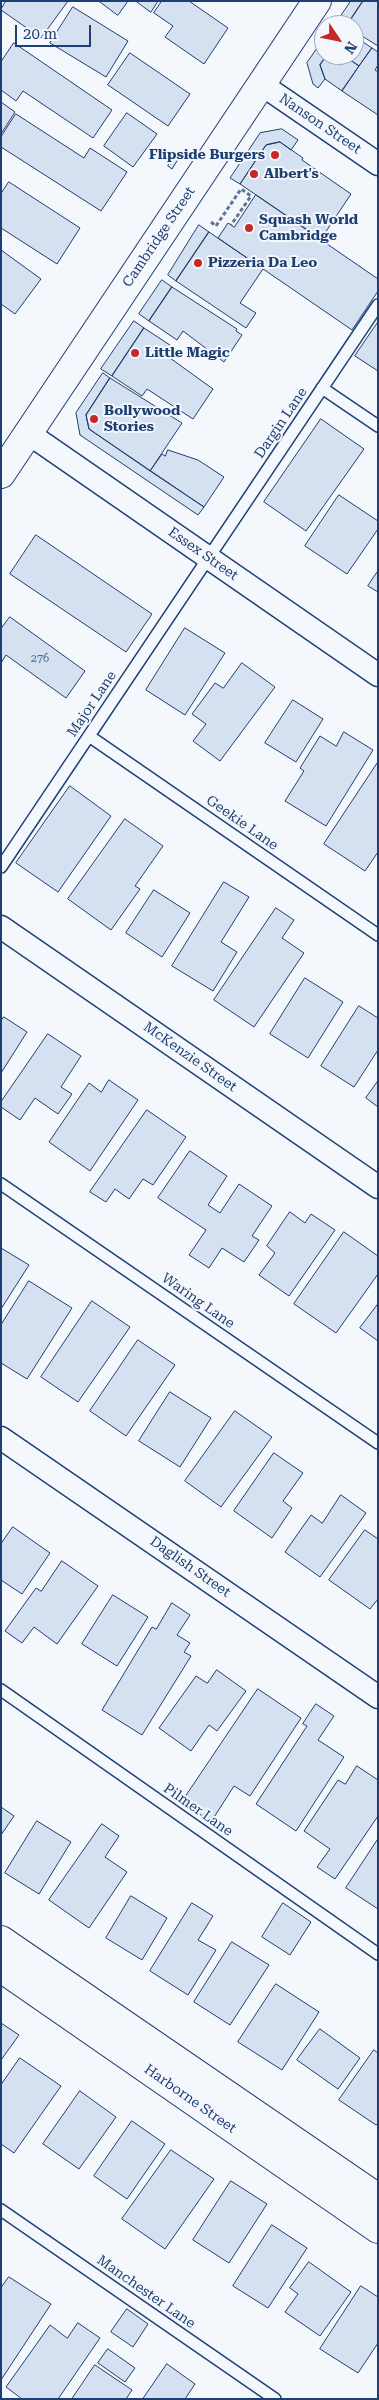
<!DOCTYPE html>
<html>
<head>
<meta charset="utf-8">
<style>
	body { margin:0 }
	#map { position:relative; width:379px; height:2400px; overflow:hidden; background:#f4f7fb; font-family:"Roboto Serif",serif }
	canvas { display:block }
	.frame { position:absolute; inset:0; border:2px solid #1d3f73; pointer-events:none }
	.north { position:absolute; left:314px; top:15px; width:50px; height:50px; box-sizing:border-box; background:#f4f7fb; border:1px solid #9eadc5; border-radius:50%; rotate:124deg; font-size:14px; font-weight:700; line-height:20px; text-align:center; color:#1d3f73 }
	.north::after { content:''; display:block; margin:auto; width:18px; height:22px; background:#c62828; clip-path:polygon(50% 0,100% 100%,50% 72%,0 100%) }
	.scale { position:absolute; left:15px; top:25px; width:76px; height:22px; box-sizing:border-box; border:2px solid #1d3f73; border-top:0; padding-left:6px; font-size:15px; line-height:18px; white-space:nowrap; color:#1d3f73; -webkit-text-stroke:4px #f4f7fb; paint-order:stroke }
</style>
</head>
<body>
<div id="map">
<canvas width="379" height="2400"></canvas>
<div class="frame"></div>
<div class="north">N</div>
<div class="scale">20 m</div>
</div>
<script>
const context = document.querySelector('canvas').getContext('2d');
context.lineJoin = 'round';
function paint(path, color) {
  context.fillStyle = color;
  context.fill(path, 'evenodd');
}
function strokePath(path, color, width, dash) {
  context.strokeStyle = color;
  context.lineWidth = width;
  context.lineCap = dash ? 'butt' : 'round';
  context.setLineDash(dash || []);
  context.stroke(path);
}
function drawText(font, color, halo, rows, align = 'center') {
  context.font = font + ' "Roboto Serif",serif';
  context.lineWidth = 4;
  context.setLineDash([]);
  context.textBaseline = 'middle';
  context.strokeStyle = halo;
  context.fillStyle = color;
  for (const [text, x, y, turn = 0] of rows) {
    context.save();
    context.translate(x, y);
    context.rotate((+turn || 0) * Math.PI / 180);
    context.textAlign = isNaN(turn) ? turn : align;
    if (halo) context.strokeText(text, 0, 0);
    context.fillText(text, 0, 0);
    context.restore();
  }
}
const building = new Path2D(`
	M6,1H68L41,38L1,10Z
	M99,1H128L118,15Z
	M136,1H158L151,12Z
	M162,1H189L228,28L204,64L165,37L173,26L154,13Z
	M351,1H363L347,25L339,19Z
	M363,1H378V46L354,31V25H347Z
	M73,7L128,41L106,77L50,43Z
	M354,36L372,48L359,66L343,55H354Z
	M323,40L324,55H327L320,65L325,79L318,88L313,84L307,63Z
	M14,43L112,110L93,138L23,91L16,101L1,90V62Z
	M372,48L378,52V65L375,70L378,72V115L342,91Z
	M130,53L190,94L168,126L108,85Z
	M327,55H343L359,66L342,91L325,79L320,65Z
	M1,102L15,112L1,134Z
	M127,113L157,134L133,167L104,146Z
	M16,114L84,158L90,148L127,172L101,211L1,147V137Z
	M282,129L298,140L291,150L280,142L266,145L240,184L230,178L260,133Z
	M280,142L303,158L302,160L351,194L321,239L240,184L266,145Z
	M176,153L180,156L172,169L168,166Z
	M9,182L80,228L57,264L1,228V194Z
	M256,195L378,279V291L352,330L218,238L228,223L234,227Z
	M199,225L209,232L176,281L168,275Z
	M209,232L263,269L240,303L256,313L246,328L176,281Z
	M1,250L41,279L15,314L1,304Z
	M162,280L172,287L149,321L139,314Z
	M172,287L237,329L236,331L242,335L224,362L183,331L177,340L149,321Z
	M134,321L144,328L112,376L101,369Z
	M378,322V371L355,356Z
	M144,328L176,349L170,358L213,389L193,419L147,389L142,396L112,376Z
	M103,373L110,378L86,415L89,429L204,507L198,515L80,435L76,413Z
	M110,378L182,423L150,471L89,429L86,415Z
	M321,419L364,449L306,531L264,502Z
	M168,450L198,460L224,477L204,507L150,471L162,454L165,456Z
	M339,495L378,521V529L347,574L305,546Z
	M36,535L152,614L126,652L10,574Z
	M378,571V592L368,586Z
	M10,617L85,671L66,698L6,655L1,663V629Z
	M185,628L225,653L185,715L146,690Z
	M242,663L275,687L220,761L193,741L206,724L192,714L215,683L223,688Z
	M293,700L323,719L296,762L265,743Z
	M344,732L373,750L326,826L285,801L304,771L300,768L320,736L336,746Z
	M378,762V852L365,871L324,844Z
	M70,786L111,816L58,892L16,863Z
	M125,819L163,846L135,886L140,889L111,930L68,899Z
	M224,882L249,897L221,942L237,952L213,991L172,966Z
	M154,890L190,913L162,957L126,933Z
	M276,908L294,920L282,938L304,953L254,1027L214,1000Z
	M305,978L343,1002L308,1058L270,1034Z
	M359,1006L378,1018V1050L354,1087L321,1066Z
	M4,1017L27,1032L1,1073V1021Z
	M48,1034L81,1056L61,1087L72,1094L58,1114L35,1098L20,1120L1,1107V1102Z
	M109,1080L138,1100L90,1171L49,1142L89,1083L101,1092Z
	M378,1081V1107L366,1098Z
	M147,1110L186,1137L153,1185L143,1179L129,1199L115,1189L106,1202L90,1192Z
	M190,1151L227,1176L208,1205L220,1213L239,1184L272,1206L252,1236L259,1240L244,1262L222,1248L209,1268L189,1255L206,1230L158,1198Z
	M290,1212L305,1223L311,1214L335,1230L289,1296L259,1275L275,1253L267,1246Z
	M344,1232L378,1256V1274L336,1333L294,1304Z
	M1,1248L29,1265L1,1309Z
	M29,1281L72,1308L27,1379L1,1363V1325Z
	M92,1301L130,1327L78,1402L41,1377Z
	M378,1304V1341L360,1328Z
	M138,1340L175,1365L126,1436L90,1411Z
	M170,1392L211,1418L180,1467L139,1441Z
	M235,1411L272,1437L221,1507L185,1481Z
	M274,1453L303,1473L283,1501L292,1508L272,1538L234,1511Z
	M341,1495L366,1513L320,1577L285,1552L311,1515L322,1523Z
	M13,1527L50,1553L22,1594L1,1580V1544Z
	M365,1530L378,1539V1599L370,1609L329,1580Z
	M62,1561L98,1586L57,1644L34,1627L22,1643L5,1631L36,1588L41,1591Z
	M113,1595L148,1617L117,1666L82,1644Z
	M172,1603L190,1615L177,1635L190,1643L184,1652L191,1656L142,1735L102,1710L152,1627L156,1629Z
	M217,1670L246,1691L217,1731L209,1725L191,1751L159,1728L196,1676L207,1683Z
	M258,1689L301,1718L250,1796L234,1786L211,1822L182,1802Z
	M316,1704L334,1716L318,1740L344,1757L296,1831L256,1804L307,1726L303,1724Z
	M357,1766L378,1780V1816L335,1879L317,1867L330,1849L304,1831L338,1780L345,1784Z
	M1,1807L14,1816L1,1835Z
	M37,1821L71,1842L39,1894L5,1873Z
	M102,1824L119,1836L105,1857L127,1872L89,1928L49,1900Z
	M378,1839V1909L346,1888Z
	M131,1896L167,1918L142,1960L106,1938Z
	M192,1903L213,1916L198,1940L216,1950L188,1995L150,1971Z
	M283,1903L311,1922L290,1955L262,1937Z
	M232,1942L269,1965L230,2025L194,2002Z
	M276,1984L319,2012L282,2070L238,2042Z
	M1,2023L19,2035L1,2060Z
	M320,2029L360,2058L338,2089L297,2060Z
	M374,2050L378,2053V2123L376,2125L339,2100Z
	M20,2058L61,2086L14,2153L1,2144V2085Z
	M80,2091L116,2117L79,2169L43,2144Z
	M132,2121L165,2144L127,2199L94,2176Z
	M171,2150L214,2179L165,2249L122,2219Z
	M231,2181L267,2204L229,2263L193,2240Z
	M272,2225L307,2248L268,2308L233,2286Z
	M309,2262L351,2292L320,2336L285,2312L298,2294L290,2288Z
	M9,2277L51,2304L1,2380V2288Z
	M361,2286L378,2297V2343L358,2373L320,2349Z
	M127,2309L148,2324L133,2347L111,2332Z
	M78,2323L100,2338L58,2399H22L6,2387L50,2325L67,2338Z
	M108,2349L135,2368L125,2382L98,2363Z
	M167,2364L195,2384L185,2399H143Z
	M95,2365L132,2390L126,2399H72Z`);
paint(building, '#d5e0f0');
strokePath(building, '#1d3f73', 1);
const service = new Path2D(`
	M322,388L378,426
	M89,736L378,935
	M1,867L378,305
	M1,1184L378,1443
	M1,1690L378,1954
	M1,2210L275,2399`);
const minor = new Path2D(`
	M261,84L378,164
	M28,433L378,675
	M1,927L378,1187
	M1,1438L378,1697`);
const primary = new Path2D(`
	M1,474L317,1
	M1,1940L378,2198
	M1,1968L378,2229`);
strokePath(service, '#1d3f73', 14);
strokePath(minor, '#1d3f73', 25);
strokePath(primary, '#1d3f73', 30);
strokePath(new Path2D(`
	M211,222L216,226L241,189L251,196L231,225`), '#5e769c', 3, [4, 2.5]);
strokePath(service, '#f4f7fb', 11);
strokePath(minor, '#f4f7fb', 22);
strokePath(primary, '#f4f7fb', 28);
for (const [x, y, r, color] of [
	[275,155,5,"#c62828"],
	[254,174,5,"#c62828"],
	[249,228,5,"#c62828"],
	[198,263,5,"#c62828"],
	[135,353,5,"#c62828"],
	[94,419,5,"#c62828"]
]) {
  const dot = new Path2D();
  dot.arc(x, y, r, 0, 2 * Math.PI);
  context.fillStyle = color;
  context.fill(dot);
  strokePath(dot, '#f4f7fb', 2);
}
drawText('11px', '#4b6792', null, [
	["276",40,659]
]);
drawText('14px', '#1d3f73', '#f4f7fb', [
	["Nanson Street",320,124,34],
	["Cambridge Street",159,237,-56],
	["Dargin Lane",281,423,-56],
	["Essex Street",203,554,35],
	["Major Lane",92,704,-56],
	["Geekie Lane",242,823,35],
	["McKenzie Street",190,1057,35],
	["Waring Lane",198,1301,35],
	["Daglish Street",190,1567,35],
	["Pilmer Lane",198,1810,35],
	["Harborne Street",190,2099,35],
	["Manchester Lane",146,2292,35]
]);
drawText('bold 14px', '#1d3f73', '#f4f7fb', [
	["Flipside Burgers",265,155,"right"],
	["Albert's",264,174],
	["Squash World",259,220],
	["Cambridge",259,236],
	["Pizzeria Da Leo",208,263],
	["Little Magic",145,353],
	["Bollywood",104,411],
	["Stories",104,427]
], 'left');
</script>
</body>
</html>
